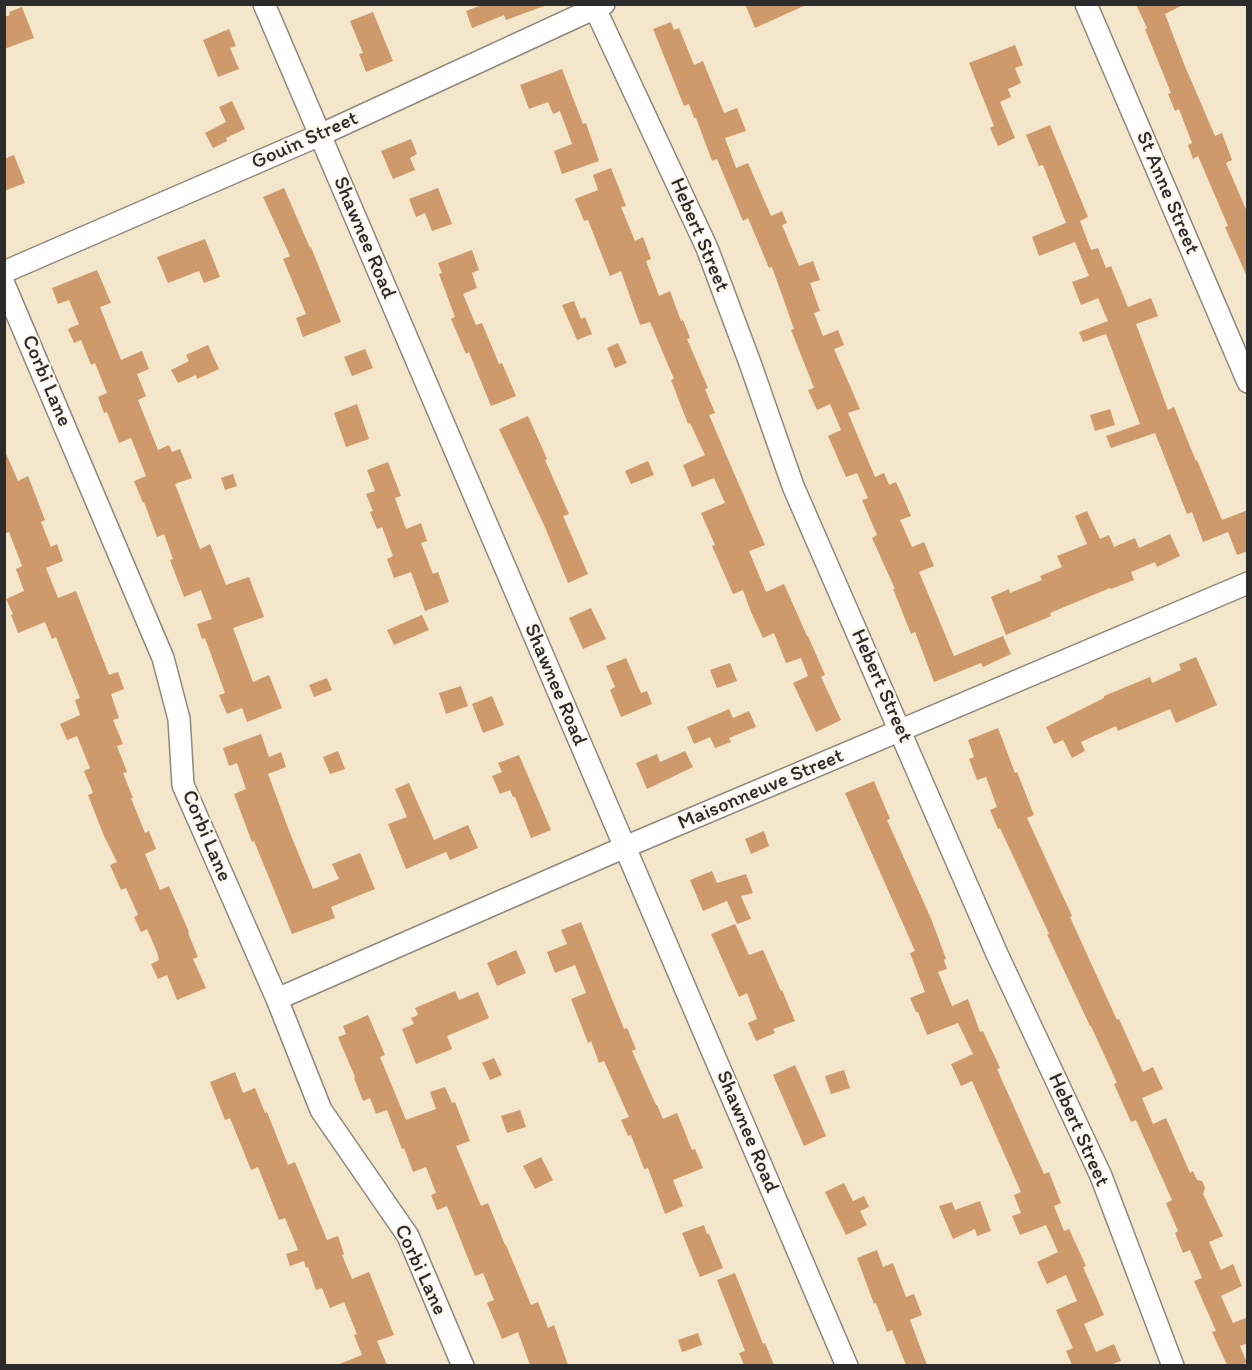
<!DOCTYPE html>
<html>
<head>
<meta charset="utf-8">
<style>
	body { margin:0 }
	#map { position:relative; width:1252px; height:1370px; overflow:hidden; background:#f3e6cb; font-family:Itim,sans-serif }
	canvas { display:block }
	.frame { position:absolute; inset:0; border:6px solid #2b2b2b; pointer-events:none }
</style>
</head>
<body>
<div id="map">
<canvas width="1252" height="1370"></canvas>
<div class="frame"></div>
</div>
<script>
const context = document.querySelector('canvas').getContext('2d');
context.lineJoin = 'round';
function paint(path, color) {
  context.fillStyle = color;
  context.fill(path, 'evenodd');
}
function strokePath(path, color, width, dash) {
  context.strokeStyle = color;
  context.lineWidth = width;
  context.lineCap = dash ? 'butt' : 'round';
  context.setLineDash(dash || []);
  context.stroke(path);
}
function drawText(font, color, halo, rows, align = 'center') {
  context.font = font + ' Itim,sans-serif';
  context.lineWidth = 4.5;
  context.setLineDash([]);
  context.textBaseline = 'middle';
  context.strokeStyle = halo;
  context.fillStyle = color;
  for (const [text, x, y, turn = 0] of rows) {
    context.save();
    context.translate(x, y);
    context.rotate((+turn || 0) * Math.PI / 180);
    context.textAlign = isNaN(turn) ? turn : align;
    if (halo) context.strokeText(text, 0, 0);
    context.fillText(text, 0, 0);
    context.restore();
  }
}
paint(new Path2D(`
	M484,4H544V6L506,20L504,15L472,28L466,11Z
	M745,4H808L755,28Z
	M1136,4H1185L1165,14L1184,64L1215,136L1222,133L1232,160L1226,163L1248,214V279L1225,227L1228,226L1198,156L1193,159L1188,145L1192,143L1179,109L1175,111L1168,94L1171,93L1145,29L1147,28Z
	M22,7L34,38L4,49V17L10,15L9,12Z
	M373,12L393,61L366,72L359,54L363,53L350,21Z
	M671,22L674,30L679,28L694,65L703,61L724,113L737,108L746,131L725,138L736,168L748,163L771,216L782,211L787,223L782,225L799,266L813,261L820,280L810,283L820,311L814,313L823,336L838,330L844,345L834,349L860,409L848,413L875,477L884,473L889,485L896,482L903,497L911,516L900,520L912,547L924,542L934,566L919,572L954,656L1003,636L1011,654L983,667L981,663L934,682L915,632L911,634L893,589H895L872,538L877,535L862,500L868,498L857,473L846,477L828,436L841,430L830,404L817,410L808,390L814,388L791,330L794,329L772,267L769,268L748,218L743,221L717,159L712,161L696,118H694L689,104L684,106L653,29Z
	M229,29L236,46L230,48L239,69L218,77L203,40Z
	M1015,45L1023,65L1015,68L1021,83L1008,89L1011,97L1000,102L1015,138L998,146L990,128L994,126L969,63Z
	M562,69L583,124L586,123L599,161L562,174L554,151L572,144L560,111L553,114L548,102L529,109L520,85Z
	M232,101L245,129L226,138L227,141L213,148L205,133L226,122L219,107Z
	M1050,125L1088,217L1080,221L1091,250L1098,248L1106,268L1111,266L1128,307L1151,298L1158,316L1136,324L1168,410L1174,407L1196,461L1197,460L1222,520L1248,510V551L1237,555L1228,532L1203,542L1192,512L1187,514L1155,433L1111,448L1106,436L1140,424L1106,334L1083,342L1079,332L1108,321L1098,298L1081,305L1072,282L1089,276L1075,242L1039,256L1032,237L1066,223L1043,165L1039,166L1026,135Z
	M411,139L417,154L410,158L415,170L393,179L381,151Z
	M14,155L25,183L4,191V159Z
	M611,168L626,206L621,207L635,241L643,237L651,259L646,261L659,296L670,291L681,321L683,320L690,338L687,339L708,388L705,389L715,413L709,415L765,545L749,551L766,592L784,584L807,636H808L825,675L821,677L841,720L816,732L793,683L808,676L801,658L786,663L774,633L763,638L751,612L743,590L733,594L712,546L715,545L701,513L725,503L714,478L692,487L683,465L705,455L690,423L688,424L671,380L674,379L650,322L640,325L621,271L610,276L588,220L584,221L575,199L598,190L593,175Z
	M284,188L310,248L311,247L341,322L303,337L296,318L306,314L283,259L290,256L263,197Z
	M438,188L452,224L432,231L425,213L416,217L409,199Z
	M205,239L220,277L204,283L199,271L168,283L157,257Z
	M472,250L479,270L472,273L477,288L463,294L476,325L482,323L499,364L502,363L516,396L491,406L469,352L466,354L451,319L455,317L439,274L442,273L438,263Z
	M97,270L111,303L100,307L121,360L142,351L149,369L137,374L146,396L138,400L158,450L169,445L172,452L180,449L192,478L175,484L200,549L210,544L226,585L249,577L264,617L233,628L253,682L269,675L282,708L247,722L242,708L227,714L219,695L225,693L205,638L202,639L197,624L212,619L201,590L184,597L170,560L173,559L164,534L157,537L144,502L143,503L134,481L146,476L131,438L119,443L107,412L104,413L98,397L107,393L95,363L91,365L81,340L74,343L68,329L79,324L69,300L58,304L52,288Z
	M574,301L581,319L585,317L592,334L577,340L562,305Z
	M618,343L627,363L615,368L607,348Z
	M208,345L219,369L197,379L196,375L178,383L171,370L189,361L186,355Z
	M365,349L373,368L352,376L344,357Z
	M357,404L369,439L346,447L334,413Z
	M1110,409L1115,425L1095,431L1090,415Z
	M528,416L547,459L545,460L569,514L563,516L588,574L568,583L544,525L499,429Z
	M4,449L18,481L28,476L45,520L41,522L51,547L57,544L63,561L46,568L58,598L76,591L109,675L118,672L124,689L111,694L119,718L113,720L123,744L117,746L127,772L123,773L133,798H131L145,833L149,831L156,849L145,854L160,890L169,886L189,932L188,933L198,957L193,959L206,988L177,1000L167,975L158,979L151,964L159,960L157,952L147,929L141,932L134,917L138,915L126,888L121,890L110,865L117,862L104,836L88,795L93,793L84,771L90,768L77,736L67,740L60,724L80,715L75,700L80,698L56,637L52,639L45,622L18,633L11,615L13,614L6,599L24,591L16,569L22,566L9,532L4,534Z
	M648,461L654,475L631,484L625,471Z
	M388,462L401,496L395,498L406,529L421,523L427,541L421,543L433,574L438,572L449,602L425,611L411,572L394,578L387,559L393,556L382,527L377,529L370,512L373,511L366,494L375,491L367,470Z
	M233,474L237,486L225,490L221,478Z
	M1087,511L1100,539L1109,535L1114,547L1135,538L1139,548L1170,534L1180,556L1157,567L1155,562L1131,572L1134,580L1111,589L1110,588L1050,613L1051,616L1006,635L991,597L1009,589L1010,593L1042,580L1040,576L1062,567L1057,556L1087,544L1075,516Z
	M591,608L606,639L583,649L569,618Z
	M422,615L429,630L394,645L387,630Z
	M1196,657L1217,705L1176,723L1170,709L1118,731L1116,726L1081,742L1085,751L1072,758L1063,740L1054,744L1046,727L1104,698V696L1150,677L1152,683L1181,670L1179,664Z
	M626,658L641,693L647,691L652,704L621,717L610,690L615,687L606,666Z
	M730,663L737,681L717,688L710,670Z
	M327,678L332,690L314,697L309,685Z
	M461,686L468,706L446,714L439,693Z
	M492,696L504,725L483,733L472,704Z
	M729,709L733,718L749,711L756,727L729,738L731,742L715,748L710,737L694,744L687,727Z
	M998,728L1015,773L1017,772L1034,815L1027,818L1072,916L1070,917L1095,972L1117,1020L1119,1019L1143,1072L1153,1067L1163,1089L1142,1098L1153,1124L1166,1118L1190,1173L1193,1171L1197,1180L1202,1181L1205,1188L1203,1194L1223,1236L1209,1242L1221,1270L1233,1264L1242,1286L1221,1296L1233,1323L1248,1317V1343L1240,1346L1247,1363L1240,1365H1227L1212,1332L1216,1331L1194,1281L1202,1278L1190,1250L1183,1253L1175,1233L1178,1231L1166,1203L1172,1200L1136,1120L1131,1122L1114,1084L1117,1083L1091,1026H1090L1067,977L1047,934H1049L1000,828L998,829L990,810L997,807L986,777L977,780L969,759L974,757L968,740Z
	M261,734L269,757L281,752L286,767L268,774L288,828L313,889L339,879L332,864L360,853L375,889L331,907L335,918L292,934L254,841L252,842L234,794L246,789L237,763L229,766L223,748Z
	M338,751L345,769L330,774L323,757Z
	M685,751L693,767L647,789L636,763L657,754L660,762Z
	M519,755L551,830L531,838L515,797H513L510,790L500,794L492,776L502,772L498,763Z
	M874,781L890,819L887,820L932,921L946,959L944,960L947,969L938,972L952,1006L968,999L980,1032L983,1031L1000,1068L997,1069L1044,1174L1049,1172L1061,1203L1054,1206L1064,1231L1069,1229L1086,1266L1083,1267L1104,1315L1084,1324L1096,1352L1114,1344L1121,1361L1110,1365H1072L1066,1351L1073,1348L1056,1310L1077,1301L1066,1275L1047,1284L1037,1262L1058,1252L1046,1225L1020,1235L1012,1216L1021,1213L1014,1195L1021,1192L972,1081L961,1086L951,1064L973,1054L958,1023L927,1035L918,1012H916L910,998L925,992L910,953L915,951L845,793Z
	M409,783L434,840L468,825L478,848L450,860L446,852L406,869L388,824L407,817L395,789Z
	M764,831L769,846L751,854L745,839Z
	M712,871L717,883L746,874L753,893L741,896L751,919L737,924L727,901L703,911L690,880Z
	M581,922L624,1029L627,1028L636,1049L632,1051L656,1105H657L663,1119L677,1113L692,1150L695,1149L703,1168L673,1180L683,1206L665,1214L648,1168L644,1169L631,1135L628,1136L621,1120L629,1117L604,1061L599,1063L591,1041L588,1043L571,999L586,993L575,965L555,973L547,952L567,944L561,930Z
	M735,924L749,955L763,950L781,991L782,990L795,1021L773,1029L775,1033L756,1041L748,1023L757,1019L747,993L739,997L711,934Z
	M516,950L526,973L497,986L487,963Z
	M455,991L459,1000L478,992L489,1018L447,1036L452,1049L416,1064L402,1029L414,1024L411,1018L418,1015L415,1008Z
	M368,1015L385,1055L380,1057L406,1120L436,1109L430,1092L445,1087L452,1103L455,1102L470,1141L456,1146L481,1206L488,1203L505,1245H506L531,1305L538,1302L548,1328L554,1325L568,1365H530L518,1332L502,1339L487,1303L494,1300L483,1273L475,1276L447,1206L437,1210L431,1195L436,1193L426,1167L413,1172L404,1148L402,1149L387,1110L376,1114L370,1098L363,1101L354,1078L355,1077L338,1037L346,1034L343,1026Z
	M494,1058L502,1075L490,1080L482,1063Z
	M795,1065L826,1136L804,1146L773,1075Z
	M844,1070L850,1088L831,1094L825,1076Z
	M235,1072L243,1093L255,1088L265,1113L267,1112L288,1165L295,1162L327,1240L338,1236L344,1254L342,1255L352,1279L369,1272L394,1335L377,1341L387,1365H337L362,1355L354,1335L357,1334L344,1302L330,1308L322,1288L316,1290L308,1267L306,1268L304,1261L290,1266L286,1254L298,1250L285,1218L279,1220L258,1167L251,1170L230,1118L225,1120L210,1082Z
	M520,1110L526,1127L507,1133L501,1116Z
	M541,1157L553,1180L535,1189L523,1166Z
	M844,1183L853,1201L864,1196L869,1207L860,1211L867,1225L846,1235L825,1192Z
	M980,1201L991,1231L977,1236L975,1229L953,1239L939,1206L952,1202L955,1210Z
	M704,1225L707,1234H709L723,1268L700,1277L682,1233Z
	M877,1250L883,1267L893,1263L906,1297L914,1294L922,1315L910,1320L927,1365H906L892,1330L887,1332L876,1303L874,1304L857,1258Z
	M735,1273L763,1344L765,1343L774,1365H744L739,1353L745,1351L717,1280Z
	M698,1333L702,1345L682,1352L678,1340Z`), '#ce9a6b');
const minor = new Path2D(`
	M264,4L847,1366
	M593,4L707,248L750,363L793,486L997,954L1101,1176L1173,1366
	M1086,4L1248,382
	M4,272L320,135L604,4
	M4,284L163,658L179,719L183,785L277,999L321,1110L408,1236L463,1366
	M277,999L625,847L1248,583`);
strokePath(minor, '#8f887b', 24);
strokePath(minor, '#fff', 21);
drawText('21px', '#2b2b2b', '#fbf7ec', [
	["Gouin Street",305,141,-24],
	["St Anne Street",1167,193,67],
	["Hebert Street",699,235,67],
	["Shawnee Road",364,238,67],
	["Corbi Lane",46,381,67],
	["Shawnee Road",555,685,67],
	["Hebert Street",881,686,66],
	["Maisonneuve Street",761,790,-23],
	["Corbi Lane",206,836,67],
	["Hebert Street",1078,1130,66],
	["Shawnee Road",747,1132,67],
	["Corbi Lane",420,1270,65]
]);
</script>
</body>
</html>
